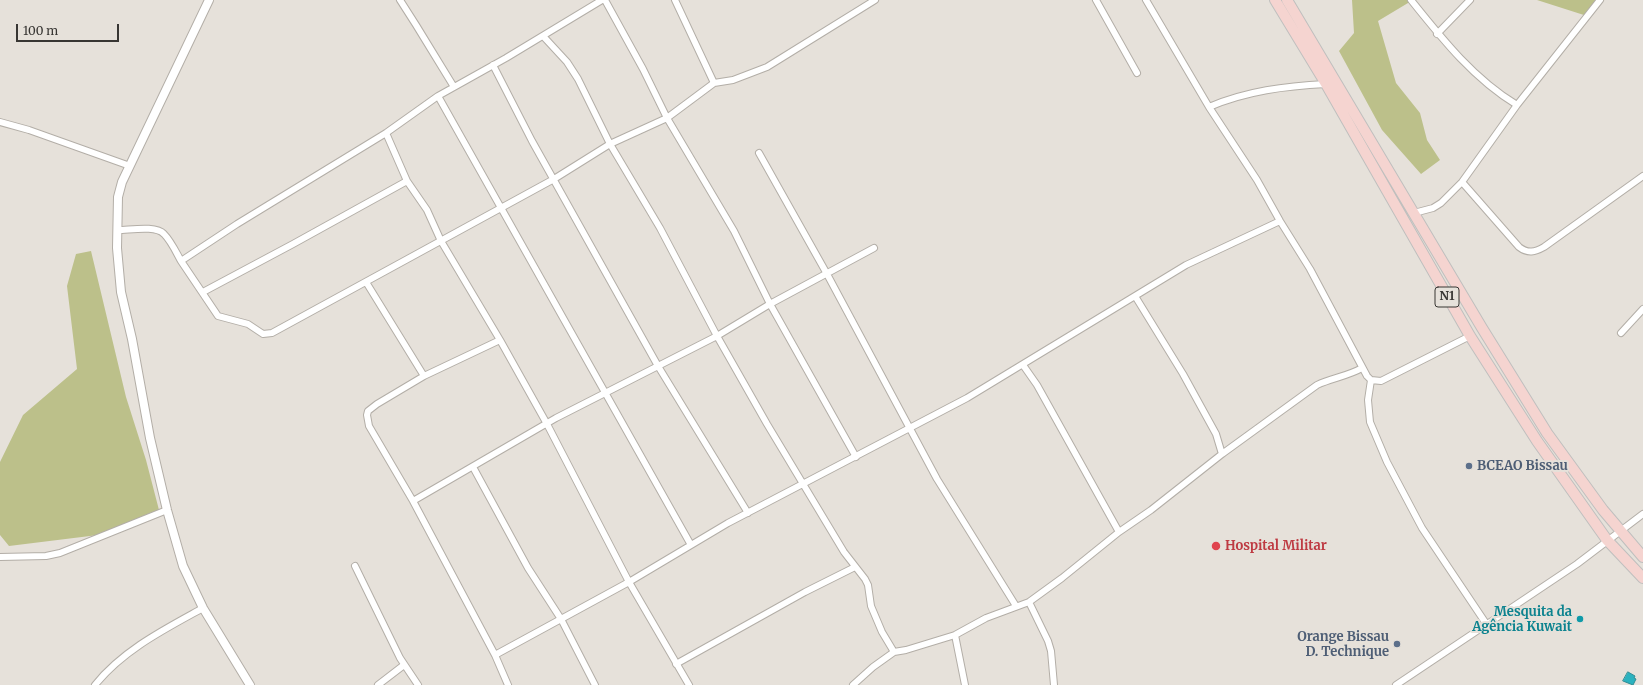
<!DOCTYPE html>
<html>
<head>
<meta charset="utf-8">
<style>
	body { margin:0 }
	#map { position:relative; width:1643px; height:685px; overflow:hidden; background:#e6e1da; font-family:Merriweather,serif }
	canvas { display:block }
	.scale { position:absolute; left:16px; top:24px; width:103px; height:18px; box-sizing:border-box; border:2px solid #383633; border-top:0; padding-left:5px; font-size:12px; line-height:14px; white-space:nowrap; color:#383633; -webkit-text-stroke:3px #e6e1da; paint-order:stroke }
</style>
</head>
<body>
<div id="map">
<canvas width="1643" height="685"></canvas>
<div class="scale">100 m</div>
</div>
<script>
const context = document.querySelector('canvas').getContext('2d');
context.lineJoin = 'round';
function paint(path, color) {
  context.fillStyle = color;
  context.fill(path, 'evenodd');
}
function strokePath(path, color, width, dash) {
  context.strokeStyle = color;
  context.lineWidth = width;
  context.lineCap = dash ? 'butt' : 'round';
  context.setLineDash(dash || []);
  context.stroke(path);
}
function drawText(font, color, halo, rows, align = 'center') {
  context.font = font + ' Merriweather,serif';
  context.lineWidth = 4;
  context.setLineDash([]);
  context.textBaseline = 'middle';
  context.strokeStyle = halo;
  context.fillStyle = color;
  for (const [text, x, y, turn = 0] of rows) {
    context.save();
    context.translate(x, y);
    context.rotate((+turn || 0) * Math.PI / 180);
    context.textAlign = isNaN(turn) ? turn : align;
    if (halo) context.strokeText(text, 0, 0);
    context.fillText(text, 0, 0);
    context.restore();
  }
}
paint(new Path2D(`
	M1352,0H1413L1378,21L1396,83L1420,113L1427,140L1440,160L1421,174L1382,130L1339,51L1354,33Z
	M1537,0H1600L1587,16Z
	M91,251L126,397L146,460L159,510L98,535L9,546L0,535V462L23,415L77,369L67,286L76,254Z`), '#bcc08a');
const water = new Path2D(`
	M1628,672L1635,676L1634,678L1636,679L1633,685L1623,681Z`);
paint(water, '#2bb2bf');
strokePath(water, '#2f8d95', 1);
const minor = new Path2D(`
	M400,0L416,25L454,87
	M605,0L643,69L667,118L734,231L770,304L856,457
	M675,0L714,83
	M1096,0L1137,73
	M1146,0L1209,107L1257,180L1280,221L1310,269L1367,376L1371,380L1381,381L1470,336
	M1411,0C1443,40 1474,79 1517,105
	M1437,34L1470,0
	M543,36L567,62L578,79L610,144L660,228L717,336L767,424L844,552L865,579L868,585L871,606L882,632L894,652
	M493,65L532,141L658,366L748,513
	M438,96L691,545
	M1209,107C1246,91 1286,86 1326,84
	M0,122L29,130L130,166
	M386,133L407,181L427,210L441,241L500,340L547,424L629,582L689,685
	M759,153L827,274L937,479L1016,606
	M1462,182L1519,247C1528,254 1535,252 1544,247L1643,176
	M1414,213L1433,208L1441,203L1462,182L1517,105L1600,0
	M118,230C130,230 156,225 164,234C171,241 176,252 181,261L237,224L386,133L438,96L506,58L602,0
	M181,261L218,316L248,324L263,334L272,333L554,179L610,144L667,118L714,83L733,80L767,67L875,0
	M366,282L424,376
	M203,292L293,244L407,181
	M1135,296L1183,374L1216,434L1222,454
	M1621,333L1643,309
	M500,340L424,376L377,404L368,411L367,415L369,426L413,501L495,655L508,685
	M1023,365L1037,385L1119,532
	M1371,380L1368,400L1370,422L1387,462L1422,528L1487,625
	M473,467L528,568L561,619L595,685
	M413,501L556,418L717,336L770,304L874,248
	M0,557L46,556L60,553L167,510
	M355,566L400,658L418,685
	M1029,602L1048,641L1051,651L1054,685
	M955,635L965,685
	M495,655L629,582L728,523L967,398L1186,265L1280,221
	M676,664L805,592L855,567
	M95,685C123,650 165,629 203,608
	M378,685L404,665
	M853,685L873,667L894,652L906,650L955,635L986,618L1029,602L1062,578L1119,532L1151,510L1222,454L1317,385C1332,378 1348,376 1362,368
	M1396,685L1577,564L1643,514`);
const tertiary = new Path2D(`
	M209,0L122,182L118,197L117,248L121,292L132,339L150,438L167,510L183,566L203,608L250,685`);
const primary = new Path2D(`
	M1275,0L1326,84L1470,336L1537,441L1607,540L1643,578
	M1287,0L1482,328L1547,433L1603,510L1643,557`);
strokePath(minor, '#b3aea7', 8);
strokePath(tertiary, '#b3aea7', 10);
strokePath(primary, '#bfbfbe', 12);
strokePath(minor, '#fff', 6);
strokePath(tertiary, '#fff', 8);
strokePath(primary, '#f5d4d0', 10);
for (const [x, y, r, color] of [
	[1469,466,4,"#5c6f8a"],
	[1216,546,5,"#e0444e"],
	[1580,619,4,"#0f9aa8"],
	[1397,644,4,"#5c6f8a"]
]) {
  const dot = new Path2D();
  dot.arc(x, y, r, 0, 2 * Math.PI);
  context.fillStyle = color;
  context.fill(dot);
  strokePath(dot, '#e6e1da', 1.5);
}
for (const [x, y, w] of [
	[1447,297,24]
]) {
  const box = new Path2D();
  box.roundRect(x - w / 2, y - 10, w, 20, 3);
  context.fillStyle = '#e6e1da';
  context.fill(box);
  strokePath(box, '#383633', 1);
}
drawText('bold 12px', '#383633', null, [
	["N1",1447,297]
]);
drawText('bold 13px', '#4e5e75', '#e6e1da', [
	["BCEAO Bissau",1477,466],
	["Orange Bissau",1389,637,"right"],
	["D. Technique",1389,652,"right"]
], 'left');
drawText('bold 13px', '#be3a42', '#e6e1da', [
	["Hospital Militar",1225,546]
], 'left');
drawText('bold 13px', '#0d838f', '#e6e1da', [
	["Mesquita da",1572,612],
	["Agência Kuwait",1572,627]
], 'right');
</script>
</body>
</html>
